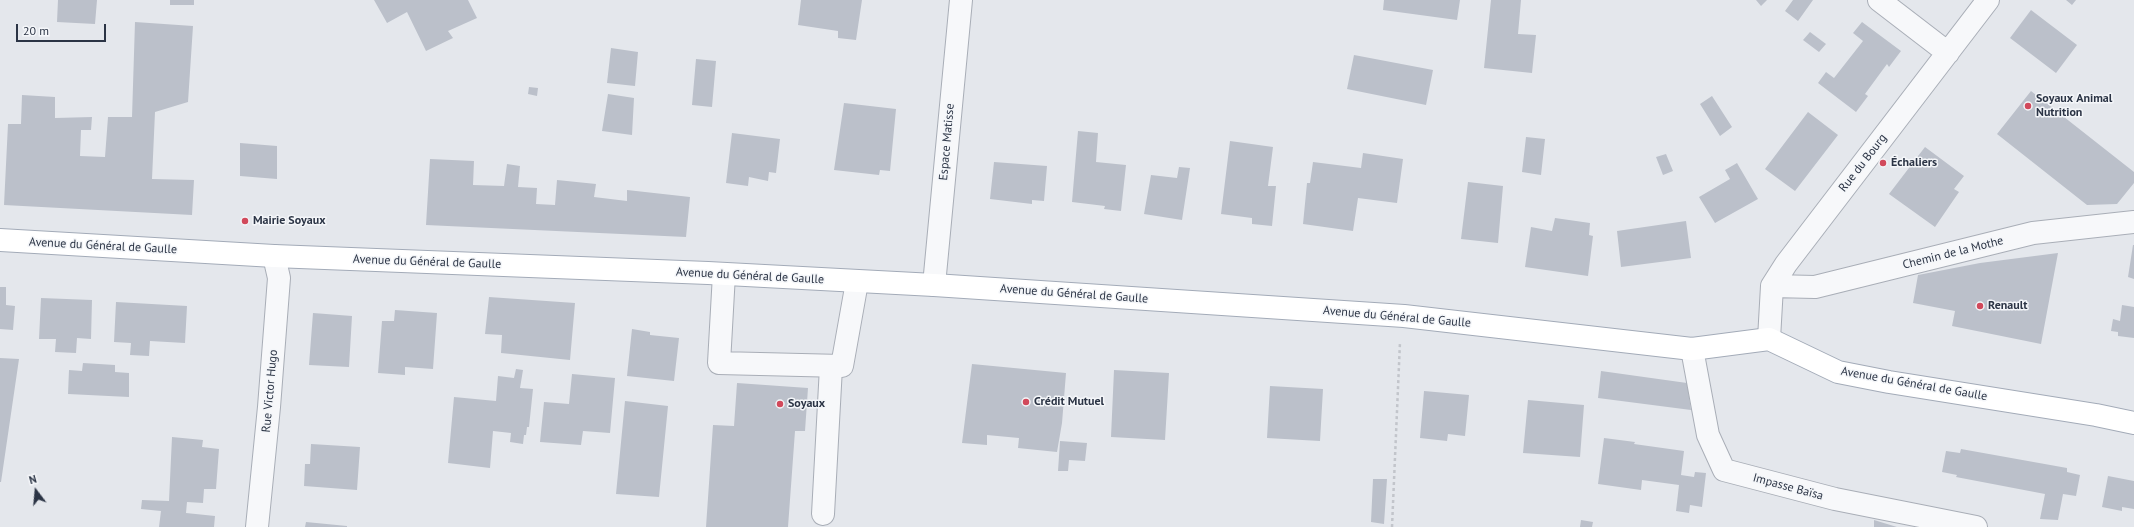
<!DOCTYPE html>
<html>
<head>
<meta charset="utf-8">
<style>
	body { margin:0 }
	#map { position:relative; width:2134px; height:527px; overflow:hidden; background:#e4e7ec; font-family:"PT Sans",sans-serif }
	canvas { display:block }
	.north { position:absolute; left:16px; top:471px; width:40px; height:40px; -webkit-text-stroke:3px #f4f6f9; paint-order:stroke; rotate:344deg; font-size:11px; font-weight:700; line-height:16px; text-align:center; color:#2b3445 }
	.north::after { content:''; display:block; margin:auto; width:14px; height:18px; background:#2b3445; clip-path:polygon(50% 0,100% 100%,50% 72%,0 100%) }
	.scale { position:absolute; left:16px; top:24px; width:90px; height:18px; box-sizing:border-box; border:2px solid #2b3445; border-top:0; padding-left:5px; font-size:12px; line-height:14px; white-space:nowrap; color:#2b3445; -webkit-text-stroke:3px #f4f6f9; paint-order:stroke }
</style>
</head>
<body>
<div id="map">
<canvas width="2134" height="527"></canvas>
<div class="north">N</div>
<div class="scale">20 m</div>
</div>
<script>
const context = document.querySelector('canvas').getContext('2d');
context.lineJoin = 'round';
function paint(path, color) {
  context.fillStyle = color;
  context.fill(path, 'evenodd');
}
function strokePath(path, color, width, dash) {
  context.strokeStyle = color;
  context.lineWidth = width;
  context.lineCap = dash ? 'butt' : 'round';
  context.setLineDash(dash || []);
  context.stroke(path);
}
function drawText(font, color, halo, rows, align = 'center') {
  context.font = font + ' "PT Sans",sans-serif';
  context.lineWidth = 3;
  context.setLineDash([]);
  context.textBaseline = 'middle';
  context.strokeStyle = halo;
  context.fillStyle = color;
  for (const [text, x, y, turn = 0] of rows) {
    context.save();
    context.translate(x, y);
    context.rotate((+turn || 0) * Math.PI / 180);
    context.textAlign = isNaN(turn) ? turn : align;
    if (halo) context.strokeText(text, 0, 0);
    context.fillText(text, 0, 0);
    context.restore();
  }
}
paint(new Path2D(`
	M58,0H97L95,24L57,22Z
	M170,0H194V5H170Z
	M374,0H468L477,18L448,31L453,38L426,51L407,12L387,23Z
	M801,0H862L856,40L838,38V31L798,25Z
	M1384,0H1460L1457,20L1383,10Z
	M1491,0H1521L1518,34L1536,35L1532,73L1484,68Z
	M1756,0H1767L1761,6Z
	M1793,0H1813L1798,21L1785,11Z
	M2066,0H2076L2072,5Z
	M2031,10L2077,45L2056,73L2010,38Z
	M135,22L193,26L188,102L155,112L152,179L194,180L192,215L4,205L8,124H21L22,95L55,97V118L92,117L91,130H81L80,156L105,157L108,117H132Z
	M1862,22L1901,51L1889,67L1887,64L1865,94L1868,96L1856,112L1818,83L1826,72L1834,78L1863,41L1853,33Z
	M1810,32L1826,44L1819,52L1803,40Z
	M611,48L638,52L635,86L607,83Z
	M1354,55L1433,70L1426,105L1347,89Z
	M696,59L716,61L712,107L692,105Z
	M529,87L538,88L537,96L528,94Z
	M2031,91L2134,172V183L2117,204L2087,205L1997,134Z
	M608,94L634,98L632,135L602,131Z
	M1712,96L1732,127L1720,136L1700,104Z
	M844,103L896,109L890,171L880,170L879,175L834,170Z
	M1808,112L1838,135L1795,191L1765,169Z
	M1078,131L1098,133L1096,162L1126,165L1121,211L1104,209L1105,206L1072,202Z
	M732,133L780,139L776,173L769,172L768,181L749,177L748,186L726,183Z
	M1526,137L1545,139L1541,175L1522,172Z
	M1230,141L1273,147L1268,186H1276L1272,226L1252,224V218L1221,214Z
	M240,143L277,146V179L240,176Z
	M1925,147L1964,176L1954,189L1959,192L1935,227L1889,194Z
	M1363,153L1403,159L1397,203L1358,198L1353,231L1303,224L1307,183H1310L1313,162L1361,168Z
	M1666,154L1673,171L1663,175L1656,157Z
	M430,159L474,161L473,185L504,186L507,164L520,166L518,187L537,188L536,204L555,205L557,180L596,184L594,197L627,201V190L690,197L686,237L426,225Z
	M994,162L1047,166L1044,201L1032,200V204L990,199Z
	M1737,163L1758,199L1715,223L1699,197L1730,179L1725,170Z
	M1179,167L1190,168L1182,220L1144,214L1151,175L1177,178Z
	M1468,182L1503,186L1498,243L1461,239Z
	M1555,218L1590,223L1589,235L1593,236L1588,276L1525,267L1531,227L1552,231Z
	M1686,221L1691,258L1621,267L1617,231Z
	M2133,245H2134V279L2128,277Z
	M2058,253L2041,344L1952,326L1955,311L1913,303L1918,275L1980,263Z
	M0,287H6V305L15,306L13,330L0,329Z
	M489,297L575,303L570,360L501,353L502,335L485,334Z
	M41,298L92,300L91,339L77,338L76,353L55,352L56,339H39Z
	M116,302L187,306L185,343L150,341L149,356L130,355L131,343L114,342Z
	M2122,305L2134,307V338L2118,336V332L2111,331L2113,319L2120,321Z
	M395,310L437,313L433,369L405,367V375L378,373L382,321H394Z
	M313,313L352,316L349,367L309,365Z
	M632,329L650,332V335L679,338L674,381L627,376Z
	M0,358L19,359L1,482H0Z
	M83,363L115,365V372L129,373V397L68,394L69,370L82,371Z
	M972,364L1066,373L1062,423L1057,452L1018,448L1019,438L987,435V445L962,443Z
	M516,369L523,370L520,388L533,389L529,427H527L526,435H524L523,444L510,442L511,433L493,431L490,468L448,463L454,397L496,401L498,376L514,378Z
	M1114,370L1169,373L1165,440L1111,437Z
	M1601,371L1687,383L1691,410L1598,398Z
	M572,374L615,378L610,433L583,431L581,445L540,442L544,402L569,404Z
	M737,383L808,388L805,431H795L788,527H706L713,425L734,426Z
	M1270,386L1323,389L1320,441L1267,438Z
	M1424,391L1469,395L1465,436L1448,434L1447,441L1420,438Z
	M1528,400L1584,405L1580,457L1523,453Z
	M625,401L668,406L659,497L616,494Z
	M172,437L203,440L202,447L219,449L216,489H204L203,503L187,502L186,513L215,516L214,527H159L161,511L141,509L142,500L169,501Z
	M1604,438L1635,442L1634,444L1684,451L1681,475L1694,477L1695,472L1706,473L1702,507L1690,505L1689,513L1676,511L1679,485L1642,480L1641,490L1598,484Z
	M1060,441L1087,443L1085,461L1069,460L1068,471H1058Z
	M311,444L360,447L357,490L304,486L305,464H310Z
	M1961,449L2067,468V472L2080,475L2076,496L2063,494L2058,520L2040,519L2045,494L1956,477L1957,475L1942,472L1946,451L1960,453Z
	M2108,476L2134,481V509L2122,507V511L2102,507Z
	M1373,479H1387L1384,524L1371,522Z
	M1581,520L1593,522L1592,527H1580Z
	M1874,520L1897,527H1874Z
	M306,522L347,526V527H305Z`), '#bbc0ca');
const minor = new Path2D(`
	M1879,0L1948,53
	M724,274L719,363L842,366L857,282
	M934,285L961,0
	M1772,286L1815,287L2033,233L2134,222
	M1769,339L1772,286L1786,264L1988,0
	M1692,349L1708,435L1724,470L1835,499L1976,527
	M823,514L831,367
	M257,527L269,407L279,278L274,256`);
const major = new Path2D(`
	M0,240L274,256L708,273L934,285L1404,316L1692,349L1769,339L1838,372L1889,382L2096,415L2134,423`);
strokePath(minor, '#a9aeb7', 24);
strokePath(major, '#a3abb8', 24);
strokePath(new Path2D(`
	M1392,527L1400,342`), '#c2c5cb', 2.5, [3, 3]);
strokePath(minor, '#f7f8fa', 22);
strokePath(major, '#fff', 22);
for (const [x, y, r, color] of [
	[2028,106,4,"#d1495b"],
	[1883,163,4,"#d1495b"],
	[245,221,4,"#d1495b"],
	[1980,306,4,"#d1495b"],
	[1026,402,4,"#d1495b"],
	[780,404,4,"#d1495b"]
]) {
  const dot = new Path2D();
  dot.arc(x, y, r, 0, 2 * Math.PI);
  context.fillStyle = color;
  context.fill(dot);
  strokePath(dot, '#f4f6f9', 1.5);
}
drawText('bold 12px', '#2b3445', '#f4f6f9', [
	["Soyaux Animal",2036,99],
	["Nutrition",2036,113],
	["Échaliers",1891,163],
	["Mairie Soyaux",253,221],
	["Renault",1988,306],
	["Crédit Mutuel",1034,402],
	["Soyaux",788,404]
], 'left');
drawText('12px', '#2b3445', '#f4f6f9', [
	["Espace Matisse",947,142,-85],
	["Rue du Bourg",1863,163,-52],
	["Avenue du Général de Gaulle",103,246,3],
	["Chemin de la Mothe",1953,253,-14],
	["Avenue du Général de Gaulle",427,262,2],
	["Avenue du Général de Gaulle",750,276,3],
	["Avenue du Général de Gaulle",1074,294,4],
	["Avenue du Général de Gaulle",1397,317,5],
	["Avenue du Général de Gaulle",1914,384,10],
	["Rue Victor Hugo",270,391,-85],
	["Impasse Baïsa",1788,487,15]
]);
</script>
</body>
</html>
